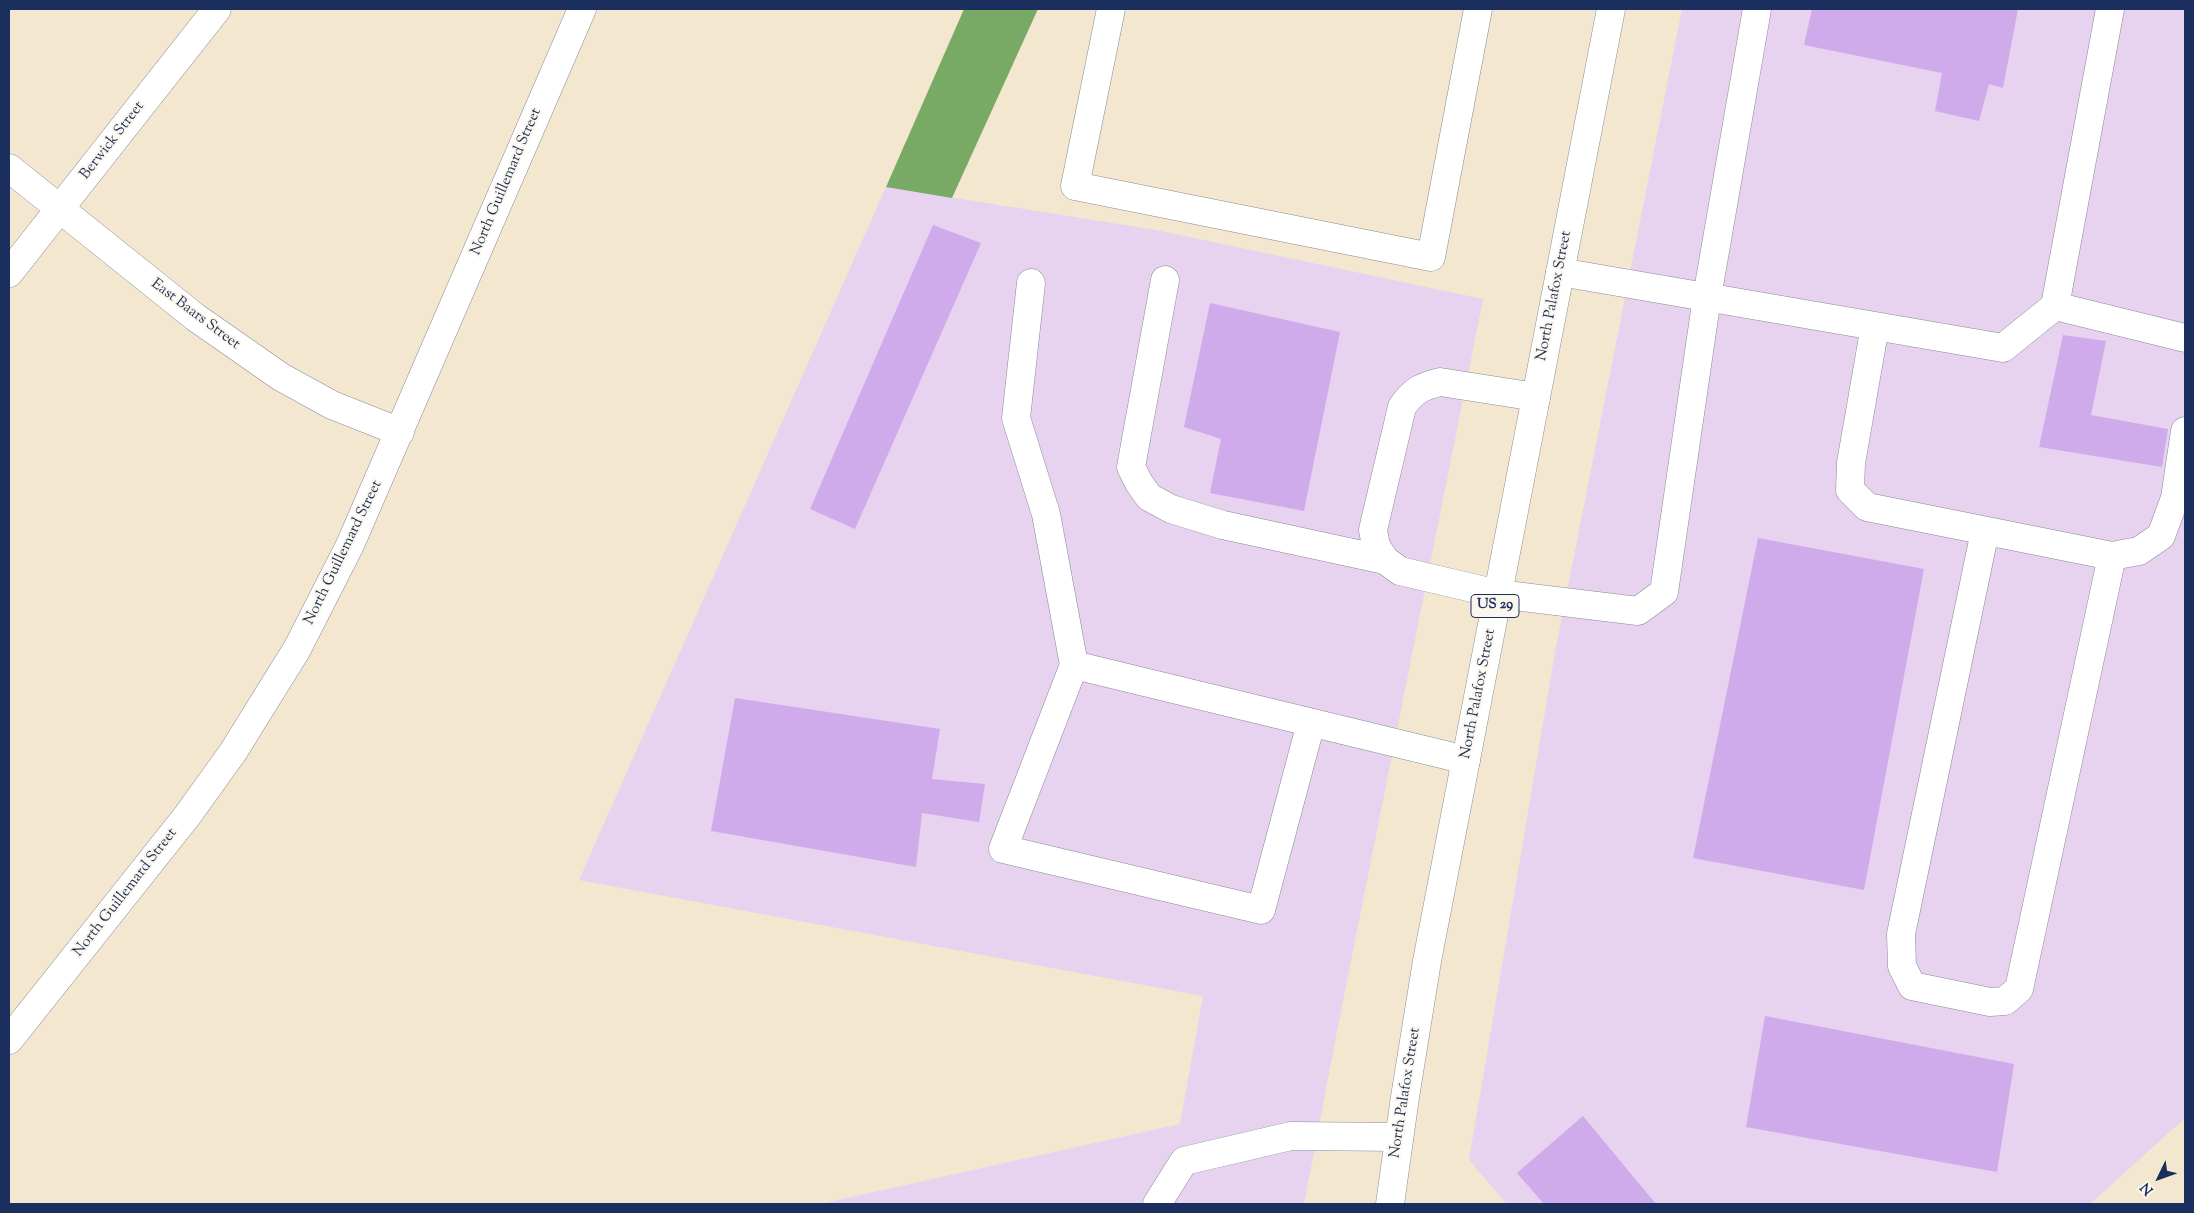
<!DOCTYPE html>
<html>
<head>
<meta charset="utf-8">
<style>
	body { margin:0 }
	#map { position:relative; width:2194px; height:1213px; overflow:hidden; background:#f4e7cf; font-family:"Sorts Mill Goudy",serif }
	canvas { display:block }
	.frame { position:absolute; inset:0; border:10px solid #1b2f5e; pointer-events:none }
	.north { position:absolute; left:2134px; top:1153px; width:50px; height:50px; -webkit-text-stroke:4px #fbf7ec; paint-order:stroke; rotate:228deg; font-size:14px; font-weight:700; line-height:20px; text-align:center; color:#1b2f5e }
	.north::after { content:''; display:block; margin:auto; width:18px; height:22px; background:#1b2f5e; clip-path:polygon(50% 0,100% 100%,50% 72%,0 100%) }
</style>
</head>
<body>
<div id="map">
<canvas width="2194" height="1213"></canvas>
<div class="frame"></div>
<div class="north">N</div>
</div>
<script>
const context = document.querySelector('canvas').getContext('2d');
context.lineJoin = 'round';
function paint(path, color) {
  context.fillStyle = color;
  context.fill(path, 'evenodd');
}
function strokePath(path, color, width, dash) {
  context.strokeStyle = color;
  context.lineWidth = width;
  context.lineCap = dash ? 'butt' : 'round';
  context.setLineDash(dash || []);
  context.stroke(path);
}
function drawText(font, color, halo, rows, align = 'center') {
  context.font = font + ' "Sorts Mill Goudy",serif';
  context.lineWidth = 4;
  context.setLineDash([]);
  context.textBaseline = 'middle';
  context.strokeStyle = halo;
  context.fillStyle = color;
  for (const [text, x, y, turn = 0] of rows) {
    context.save();
    context.translate(x, y);
    context.rotate((+turn || 0) * Math.PI / 180);
    context.textAlign = isNaN(turn) ? turn : align;
    if (halo) context.strokeText(text, 0, 0);
    context.fillText(text, 0, 0);
    context.restore();
  }
}
paint(new Path2D(`
	M1682,9H2185V1118L2090,1204H1507L1469,1160L1556,647Z
	M886,187L1156,230L1483,299L1339,1021L1304,1204H820L1180,1124L1203,996L579,880Z`), '#e7d2ef');
paint(new Path2D(`
	M964,9H1038L952,198L886,187Z`), '#78aa66');
paint(new Path2D(`
	M1812,9H2018L2003,88L1989,84L1979,121L1935,111L1942,73L1804,45Z
	M933,225L981,243L855,529L810,509Z
	M1210,303L1340,332L1304,511L1210,493L1221,439L1184,427Z
	M2063,335L2106,341L2091,415L2168,429L2162,467L2039,447Z
	M1758,538L1924,569L1864,890L1693,858Z
	M735,698L940,729L932,779L985,784L979,822L922,813L916,867L711,831Z
	M1765,1016L2014,1064L1997,1172L1746,1127Z
	M1583,1116L1656,1204H1544L1517,1173Z`), '#cfabec');
const minor = new Path2D(`
	M1111,9L1075,186L1431,257L1478,9
	M9,168L195,317L281,377L332,405L400,432
	M1560,272L2003,348L2055,306L2110,9
	M9,273L217,9
	M1165,280L1131,467L1139,483L1149,497L1171,509L1223,525L1385,560
	M1031,283L1016,418L1046,514L1074,665L1466,760
	M2055,306L2185,338
	M1875,326L1851,463L1850,490L1867,507L2112,556L2139,551L2161,536L2175,498L2185,431
	M1536,397L1440,382C1420,387 1413,391 1402,407L1373,530L1376,546L1385,560L1400,571L1498,594L1638,611L1664,592L1707,297L1757,9
	M1985,531L1901,934L1902,966L1912,986L1990,1002L2005,1001L2019,989L2112,556
	M1074,665L1003,849L1261,910L1311,723
	M9,1040L187,816L233,752L297,649L350,545L582,9
	M1157,1204L1184,1161L1291,1136L1399,1137`);
const major = new Path2D(`
	M1390,1204L1405,1097L1427,961L1611,9`);
strokePath(minor, '#888b96', 29);
strokePath(major, '#888b96', 29);
strokePath(minor, '#fff', 28);
strokePath(major, '#fff', 28);
for (const [x, y, w] of [
	[1495,606,48]
]) {
  const box = new Path2D();
  box.roundRect(x - w / 2, y - 11.5, w, 23, 4);
  context.fillStyle = '#fbf7ec';
  context.fill(box);
  strokePath(box, '#1b2f5e', 1);
}
drawText('bold 14px', '#1b2f5e', null, [
	["US 29",1495,606]
]);
drawText('15px', '#1b2f5e', '#fbf7ec', [
	["Berwick Street",113,141,-52],
	["North Guillemard Street",507,182,-67],
	["North Palafox Street",1555,296,-79],
	["East Baars Street",195,315,37],
	["North Guillemard Street",344,553,-64],
	["North Palafox Street",1479,694,-79],
	["North Guillemard Street",126,893,-52],
	["North Palafox Street",1406,1093,-81]
]);
</script>
</body>
</html>
